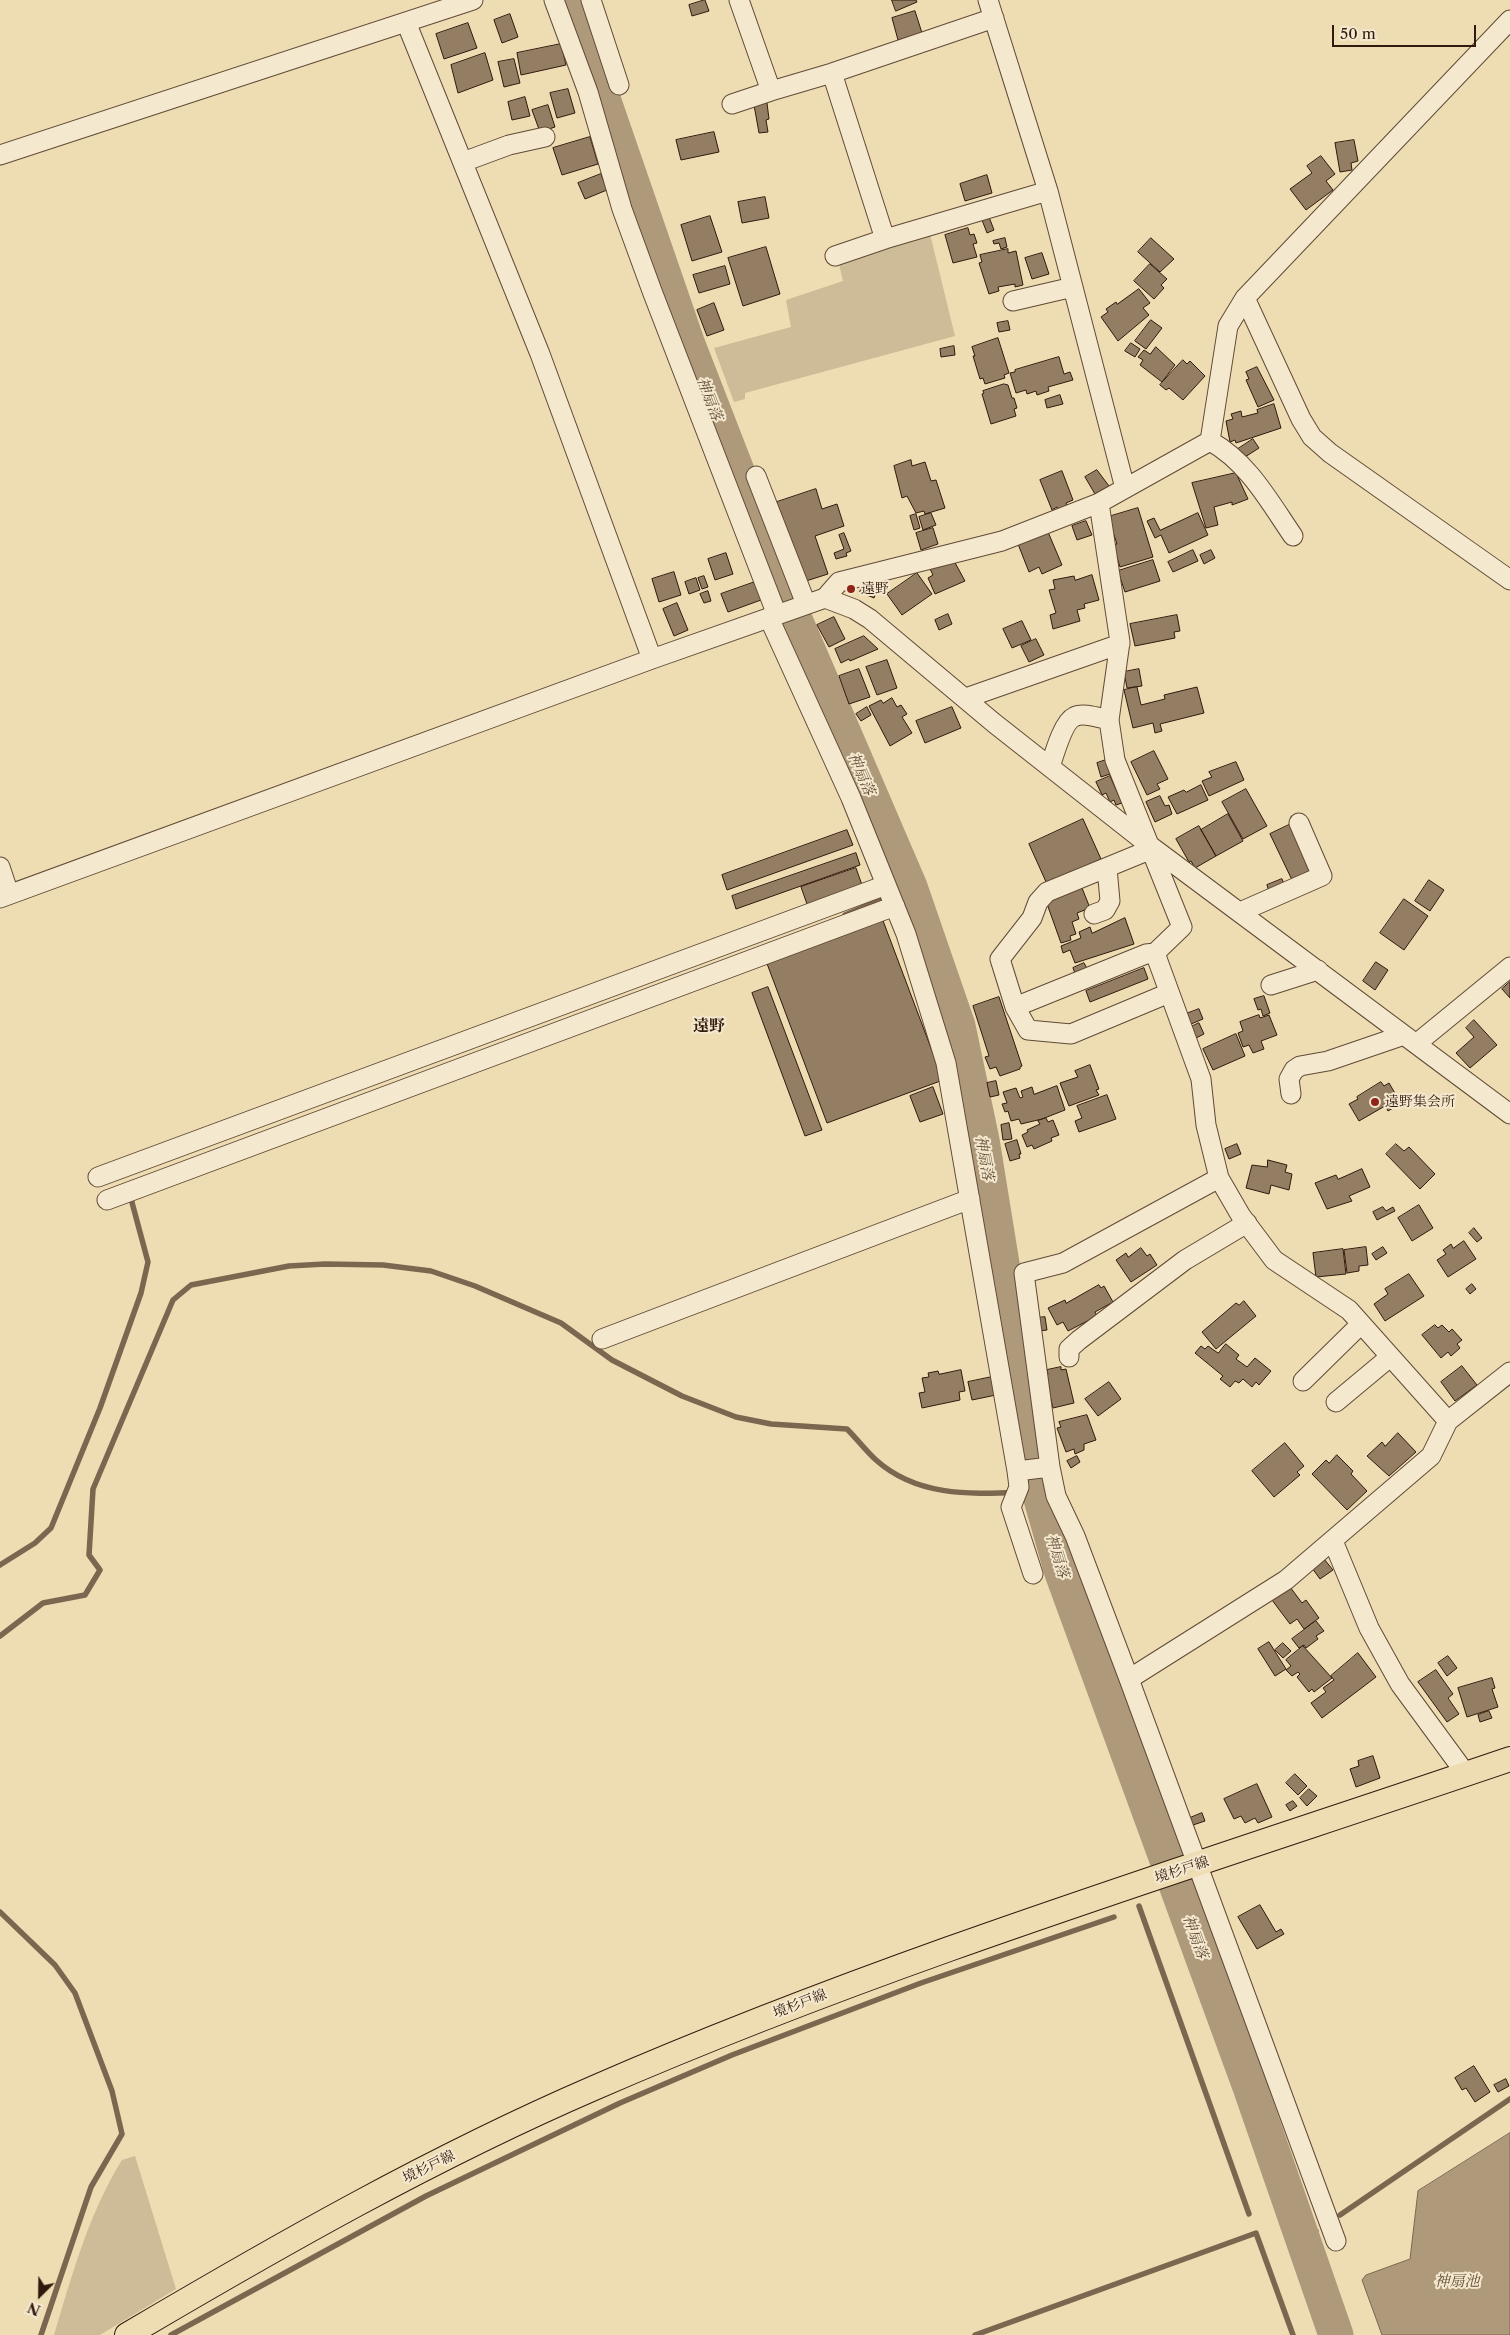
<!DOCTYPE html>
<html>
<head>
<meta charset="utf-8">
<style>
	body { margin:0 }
	#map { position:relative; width:1510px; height:2335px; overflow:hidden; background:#eedcb3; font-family:"Libre Caslon Text",serif }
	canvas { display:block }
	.north { position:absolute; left:15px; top:2270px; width:50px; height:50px; -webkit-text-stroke:4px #f4e8ce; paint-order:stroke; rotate:203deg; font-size:14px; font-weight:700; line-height:20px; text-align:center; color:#31190d }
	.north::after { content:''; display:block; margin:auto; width:18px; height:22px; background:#31190d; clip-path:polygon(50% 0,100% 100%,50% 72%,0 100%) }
	.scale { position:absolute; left:1332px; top:25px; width:144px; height:22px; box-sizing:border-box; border:2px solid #31190d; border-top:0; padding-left:6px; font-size:15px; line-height:18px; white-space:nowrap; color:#31190d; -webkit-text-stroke:4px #f4e8ce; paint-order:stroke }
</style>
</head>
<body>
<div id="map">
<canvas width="1510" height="2335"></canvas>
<div class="north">N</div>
<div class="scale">50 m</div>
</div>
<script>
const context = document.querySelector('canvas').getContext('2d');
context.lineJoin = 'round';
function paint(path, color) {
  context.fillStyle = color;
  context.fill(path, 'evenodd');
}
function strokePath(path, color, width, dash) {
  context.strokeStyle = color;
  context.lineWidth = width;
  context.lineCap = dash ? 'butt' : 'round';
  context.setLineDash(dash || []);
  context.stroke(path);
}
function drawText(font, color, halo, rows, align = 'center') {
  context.font = font + ' "Libre Caslon Text","Noto Serif JP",serif';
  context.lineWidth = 4;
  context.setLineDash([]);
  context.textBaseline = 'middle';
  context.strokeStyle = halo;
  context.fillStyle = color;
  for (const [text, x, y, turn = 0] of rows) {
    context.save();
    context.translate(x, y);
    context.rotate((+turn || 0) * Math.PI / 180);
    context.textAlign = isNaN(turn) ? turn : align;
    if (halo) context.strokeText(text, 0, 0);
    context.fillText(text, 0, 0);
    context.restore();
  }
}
paint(new Path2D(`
	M929,230L955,336L745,393V399L734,402L714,348L791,327L786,300L843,281L838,260Z
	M135,2156L176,2289L100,2335H54C72,2275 89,2213 122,2160Z`), '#cebb97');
const water = new Path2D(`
	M1510,2133V2335H1382L1362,2280L1366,2275L1410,2259L1418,2191Z`);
paint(water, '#ae9a7b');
strokePath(water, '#7c664f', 1);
strokePath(new Path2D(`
	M845,915L910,887
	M0,1565L35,1543L51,1528L100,1408L141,1293L148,1262L130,1195
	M0,1636L43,1603L85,1595L100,1570L89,1555L93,1489L173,1300L191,1285L289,1266L325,1264L383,1265L431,1271L475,1286L561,1323L612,1360L682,1396L736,1417L771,1424L847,1429C857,1439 866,1451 876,1460C922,1501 982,1493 1039,1492
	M1139,1906L1249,2214
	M0,1912L55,1965L75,1993L112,2091L122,2134L91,2187L41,2335
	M1340,2215L1510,2099
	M1302,2234L1316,2231
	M171,2335L426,2196L620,2103L732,2055L921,1983L1114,1917
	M975,2335L1256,2233L1293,2335`), '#7c664f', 5.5);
strokePath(new Path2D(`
	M569,0L687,342L793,615L910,887L958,1026L982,1140L1039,1492L1062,1573L1250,2087L1336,2335`), '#ae9a7b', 35);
const building = new Path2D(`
	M705,0L709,11L692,16L689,5Z
	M892,0H916L917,2L896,11Z
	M915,11L922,33L898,40L892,18Z
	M510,14L518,37L502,43L494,20Z
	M468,23L477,48L444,59L436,34Z
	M561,44L566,65L521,75L517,53Z
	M485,53L493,80L458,93L451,65Z
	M514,59L520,83L504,87L498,62Z
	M568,89L575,113L557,118L550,93Z
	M525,97L530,116L512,120L508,102Z
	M767,103L769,119L766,120L768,132L759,133L754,105Z
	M548,105L555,127L540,132L532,110Z
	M714,132L719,152L681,160L676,140Z
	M590,137L598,164L562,175L553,148Z
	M1354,140L1358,161L1351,163L1352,170L1340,172L1335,143Z
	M1321,156L1335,174L1326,181L1333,190L1306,210L1290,189L1312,173L1307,166Z
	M601,174L607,190L585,199L578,183Z
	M987,175L992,193L965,201L960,184Z
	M765,197L769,218L742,223L738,202Z
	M710,216L722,252L692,261L681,225Z
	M989,217L994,230L987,233L982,220Z
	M968,228L970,235L974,234L977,243L973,244L977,257L953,263L945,235Z
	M1005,238L1007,247L1001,249L999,243L994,244L993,241Z
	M1151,238L1174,259L1160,272L1138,252Z
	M766,247L780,294L743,306L728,258Z
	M1008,249V253L1016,251L1023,285L1015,287V284L998,287L999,291L989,294L979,263L982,262L980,255Z
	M1042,253L1049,274L1032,279L1025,258Z
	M1150,264L1167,279L1161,285L1164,288L1154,299L1134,281Z
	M725,266L730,284L699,293L693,275Z
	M1139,289L1150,303L1143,308L1149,315L1118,341L1101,317L1108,312L1106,309L1116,302L1117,304Z
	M714,303L724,330L707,336L697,310Z
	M1151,320L1162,328L1146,349L1135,341Z
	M1008,321L1010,330L999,332L997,323Z
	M998,338L1009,373L1004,375L1005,378L985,384L983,378L980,379L973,356H975L972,347Z
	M1131,343L1140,349L1135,357L1125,351Z
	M954,346L955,355L941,357L940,349Z
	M1156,347L1175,365L1162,382L1140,365L1143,360L1138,357L1144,350L1150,354Z
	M1059,357L1064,374L1070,372L1073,380L1048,387L1049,391L1037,395L1036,391L1027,394L1026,390L1016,393L1010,373L1015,372V370Z
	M1183,360L1187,364L1190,361L1205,376L1183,400L1169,388L1166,390L1160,385Z
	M1257,367L1274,400L1258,407L1246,380L1249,379L1246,372Z
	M1004,384L1008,385L1012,398H1014L1017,408L1014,409L1016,416L991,424L982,394L984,393L983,391Z
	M1060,395L1063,404L1047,408L1045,400Z
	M1274,404L1281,428L1236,443L1235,440L1230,442L1226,421L1233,419L1231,414L1241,411L1242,417L1258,413L1257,410Z
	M1253,439L1259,448L1245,457L1238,449Z
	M911,460L912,466L925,462L931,481L936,480L945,508L925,514L924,511L916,513L907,496L902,498L894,466Z
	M1097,470L1109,486L1095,494L1085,477Z
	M1062,471L1073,500L1066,503L1067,506L1058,510L1057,507L1052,510L1040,480Z
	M1236,473L1248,499L1232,505V502L1214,507L1218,525L1206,528L1192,483Z
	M816,489L822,509L837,504L844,526L815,536L828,574L806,581L774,503Z
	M1138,508L1153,557L1120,567L1113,545L1117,544L1108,517Z
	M931,513L936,525L923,530L919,517Z
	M1198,513L1208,535L1169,553L1161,535L1155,538L1147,521L1154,518L1160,530Z
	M916,514L920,528L914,530L910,516Z
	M1086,521L1092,535L1077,540L1072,526Z
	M933,528L938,544L921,550L916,533Z
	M1048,532L1062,565L1042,574L1039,567L1029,572L1018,544Z
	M844,533L851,551L846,553L847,556L836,559L834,553L844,549L839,535Z
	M1193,550L1198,561L1173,572L1168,562Z
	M1211,550L1215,558L1204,564L1200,555Z
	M726,553L733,574L715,580L708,559Z
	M953,559L965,581L935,594L928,578L933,575L930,569Z
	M1153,560L1160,581L1125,592L1118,571Z
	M674,572L681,595L659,602L652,579Z
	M917,573L932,594L902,615L887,594Z
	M1092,575L1099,600L1084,604L1085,608L1077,610L1080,621L1053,629L1050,615L1056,613L1049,590L1055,589L1053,580L1074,576L1075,580Z
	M704,576L708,587L702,589L698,578Z
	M696,578L700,590L689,594L685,582Z
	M755,582L761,600L728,612L721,594Z
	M864,583L878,588L874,598L860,592Z
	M708,591L711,601L704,603L700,594Z
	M677,603L688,630L674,636L663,609Z
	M948,614L952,624L939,630L935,620Z
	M1177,615L1180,631L1174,632L1175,638L1135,646L1130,624Z
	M834,617L845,639L829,647L817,625Z
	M1022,621L1031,640L1012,648L1003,629Z
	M864,636L878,649L850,661L849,659L841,663L835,649Z
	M1036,639L1044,655L1029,662L1021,646Z
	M887,660L897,688L877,695L866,667Z
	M859,669L870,697L849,704L839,676Z
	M1139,669L1142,686L1127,688L1124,672Z
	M1137,687L1141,705L1165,699L1164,695L1197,687L1204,713L1160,724L1162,731L1155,733L1153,723L1133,728L1124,690Z
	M892,698L897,707L901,705L907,714L902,717L912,733L890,746L869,706L881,700L883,703Z
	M867,707L871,715L861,721L856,714Z
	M952,707L961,728L925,743L916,721Z
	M1154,751L1168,779L1157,784L1160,789L1147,795L1131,762Z
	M1106,760L1110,774L1101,777L1097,763Z
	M1236,762L1244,780L1209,796L1202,781L1212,777L1209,772Z
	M1110,776L1122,803L1116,805L1114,800L1110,802L1106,793L1102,795L1096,782Z
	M1201,785L1208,800L1177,814L1168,797L1184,790L1186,792Z
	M1246,789L1267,826L1243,839L1222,802Z
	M1160,796L1165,806L1169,805L1172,814L1155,822L1146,802Z
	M1228,814L1243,841L1216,856L1201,830Z
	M1083,819L1101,859L1047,884L1029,844Z
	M1291,824L1314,872L1293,882L1270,834Z
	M1199,826L1216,856L1195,868L1191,861L1189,862L1176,839Z
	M847,830L853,845L727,890L722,875Z
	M856,853L860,865L736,909L732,896Z
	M856,868L862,885L807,904L801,887Z
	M1282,879L1285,886L1269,892L1267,885Z
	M1429,880L1444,890L1430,911L1415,901Z
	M1082,888L1090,908L1077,913L1079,919L1072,922L1076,934L1070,936L1071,940L1061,943L1046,901Z
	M1404,899L1428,916L1404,950L1380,933Z
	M882,918L943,1080L827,1123L766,961Z
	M1125,918L1134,944L1075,963L1070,950L1063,953L1061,946L1081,938L1079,932L1090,927L1092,933Z
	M1376,962L1388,970L1375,990L1363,981Z
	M1084,963L1088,970L1076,976L1073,968Z
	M1144,968L1148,979L1090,1002L1086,991Z
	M1510,982V998L1502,989Z
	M768,987L822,1130L805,1136L752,993Z
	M1264,996L1270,1013L1263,1016L1261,1009L1258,1010L1254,999Z
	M999,997L1022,1066L1020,1067V1069L1000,1076L996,1067L990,1069L985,1057L989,1056L973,1006Z
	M1199,1009L1203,1019L1191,1024L1186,1014Z
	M1259,1015L1260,1018L1269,1015L1277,1035L1261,1041L1264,1049L1253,1053L1249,1045L1243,1047L1238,1033L1243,1031L1240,1022Z
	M1474,1020L1497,1045L1470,1068L1456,1053L1474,1037L1466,1028Z
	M1199,1023L1204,1034L1196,1038L1191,1027Z
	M1236,1034L1245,1056L1213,1070L1203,1049Z
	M1090,1065L1099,1089L1096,1090L1099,1095L1069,1106L1060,1083L1078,1077L1075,1071Z
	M996,1081L999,1095L990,1097L987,1083Z
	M1381,1082L1384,1086L1389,1083L1399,1100L1395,1102L1398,1105L1388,1111L1385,1106L1359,1121L1349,1104L1358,1099L1357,1097Z
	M1057,1086L1065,1110L1042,1119L1021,1124L1019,1119L1011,1121L1008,1111L1005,1112L1002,1104L1007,1103L1003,1092L1016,1088L1020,1098L1023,1097L1021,1091L1032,1087L1034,1094Z
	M933,1087L943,1114L920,1122L910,1096Z
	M1107,1095L1116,1119L1079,1132L1075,1121L1082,1118L1077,1106Z
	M1046,1118L1048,1122L1053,1120L1059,1135L1051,1138L1052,1141L1034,1149L1032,1145L1027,1147L1022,1135L1028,1132L1027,1130L1040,1124L1038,1121Z
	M1009,1123L1012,1139L1003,1140L1001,1125Z
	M1017,1140L1021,1154H1019L1020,1158L1010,1161L1005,1144Z
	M1237,1144L1241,1154L1229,1159L1225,1149Z
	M1396,1144L1404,1151L1409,1147L1435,1174L1420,1189L1386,1154Z
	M1268,1160L1287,1165L1285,1172L1292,1174L1289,1190L1271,1185L1269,1194L1246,1188L1252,1165L1267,1167Z
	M1362,1169L1370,1187L1349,1196L1352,1201L1327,1209L1315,1183L1336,1175L1338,1179Z
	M1419,1205L1433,1228L1412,1241L1398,1218Z
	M1383,1207L1386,1211L1393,1207L1395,1211L1377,1220L1373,1212Z
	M1474,1228L1482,1238L1477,1242L1469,1233Z
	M1464,1241L1476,1259L1448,1277L1437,1260L1446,1254L1443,1250L1451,1244L1453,1248Z
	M1366,1247L1368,1265L1359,1266V1271L1347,1273L1344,1250Z
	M1383,1247L1387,1253L1376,1260L1372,1254Z
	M1141,1248L1147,1256L1150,1254L1157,1265L1131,1282L1116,1260L1126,1253L1128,1257Z
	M1343,1249L1346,1274L1316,1277L1313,1253Z
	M1409,1274L1424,1296L1385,1321L1374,1304L1388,1294L1385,1289Z
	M1472,1284L1476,1289L1470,1294L1466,1289Z
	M1099,1285L1101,1288L1104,1286L1113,1302L1095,1312L1097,1316L1068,1331L1063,1322L1057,1325L1048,1308L1065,1300L1066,1303Z
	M1244,1301L1256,1316L1216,1349L1202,1332L1236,1303L1239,1305Z
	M1045,1317L1047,1330L1039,1331L1037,1318Z
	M1435,1325L1438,1328L1442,1325L1449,1332L1452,1329L1462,1340L1457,1344L1460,1348L1451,1356L1448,1352L1441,1358L1422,1335Z
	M1226,1344L1239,1355L1236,1359L1247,1367L1255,1358L1271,1371L1259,1385L1256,1382L1252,1387L1243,1379L1239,1383L1235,1381L1230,1387L1220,1379L1223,1376L1195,1353L1201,1346L1205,1349L1208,1346L1218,1353Z
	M1462,1366L1477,1385L1455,1401L1441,1382Z
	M1061,1367V1370L1066,1369L1074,1403L1053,1408L1045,1375L1048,1374L1047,1370Z
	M961,1370L965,1391L959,1392L960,1400L922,1408L919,1393L925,1392L922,1378L929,1377L928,1373L938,1371L939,1374Z
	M992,1377L996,1395L972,1400L968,1382Z
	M1109,1382L1121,1399L1098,1416L1085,1399Z
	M1087,1415L1096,1440L1084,1444V1450L1075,1454L1074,1449L1066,1452L1057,1428L1061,1427L1059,1422Z
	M1398,1433L1416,1452L1389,1476L1367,1456L1382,1442L1385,1446Z
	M1285,1443L1304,1466L1297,1472L1300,1475L1274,1497L1252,1471Z
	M1337,1455L1353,1471L1351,1474L1367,1491L1347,1510L1312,1474L1326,1460L1329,1463Z
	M1077,1456L1080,1462L1071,1468L1067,1461Z
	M1324,1559L1333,1570L1320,1579L1312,1568Z
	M1290,1587L1302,1603L1306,1600L1319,1618L1304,1629L1297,1619L1290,1624L1272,1600Z
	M1316,1621L1324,1631L1316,1636L1318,1639L1306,1648L1304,1645L1299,1648L1292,1639Z
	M1269,1642L1286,1669L1275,1676L1258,1649Z
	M1283,1643L1291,1651L1283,1658L1275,1650Z
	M1303,1646L1332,1678L1314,1692L1312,1689L1309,1692L1297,1677L1300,1674L1298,1672L1292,1676L1286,1670L1291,1666L1286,1660Z
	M1358,1653L1376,1677L1322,1718L1311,1703L1326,1692L1323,1688L1334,1680L1331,1676Z
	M1448,1656L1457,1668L1447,1676L1438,1663Z
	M1436,1670L1453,1694L1448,1698L1459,1714L1447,1722L1418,1682Z
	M1492,1678L1495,1688L1492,1689L1498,1707L1467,1717L1458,1688Z
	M1489,1711L1492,1718L1480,1722L1478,1715Z
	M1373,1756L1380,1778L1356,1787L1350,1769L1359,1766L1358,1761Z
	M1295,1774L1307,1786L1298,1795L1286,1783Z
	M1257,1784L1272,1817L1258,1823L1255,1818L1245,1823L1241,1816L1234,1819L1224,1799Z
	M1309,1789L1317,1796L1307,1806L1300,1798Z
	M1293,1801L1297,1806L1290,1811L1286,1805Z
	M1202,1813L1205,1821L1193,1825L1190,1818Z
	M1260,1905L1276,1932L1281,1929L1284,1934L1257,1949L1238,1917Z
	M1474,2066L1490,2092L1475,2102L1466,2088L1462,2090L1455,2078Z
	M1506,2079L1509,2086L1498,2092L1494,2085Z`);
paint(building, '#937e63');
strokePath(building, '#31190d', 1);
const minor = new Path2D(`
	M554,0L588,92L622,209L652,291L777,615
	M591,0L619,85
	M739,0L771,91L832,73L994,18
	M988,0L1048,191L1125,488
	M406,22L540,354L652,659
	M832,73L885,239L1048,191
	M732,104L771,91
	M0,155L473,0
	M463,162L509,145L545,137
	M835,256L885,239
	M1245,298L1301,419L1312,437L1330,453L1510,580
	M1013,301L1073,287
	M1210,441C1248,462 1269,501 1293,536
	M756,476L806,604
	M1099,503L1120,642L1109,720L1115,760L1182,927L1155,953L1201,1079L1206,1125L1219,1178L1241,1216L1274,1260L1349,1310L1448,1421L1510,1372
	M825,598L839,582L1002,541L1099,503L1210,441L1228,326L1245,298L1510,20
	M769,618L851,798L906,934L946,1063L1017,1471L1019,1487L1011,1507L1033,1574
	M966,698L1120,644
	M1050,767C1054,755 1063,722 1074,717C1083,712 1099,718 1109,720
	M1149,845L1142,853L1047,892L1038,902L1032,918L1000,959L1015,1007L1028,1030L1071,1034L1169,993
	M0,867L9,894
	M0,898L652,659L825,598L854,609L870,619L994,723L1149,845L1510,1114
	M1240,912L1322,876L1299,823
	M1094,914L1105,910L1110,901L1107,868
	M1271,985L1318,970
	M1015,1007L1146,954L1155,953
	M1416,1044L1510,967
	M1291,1094L1289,1079L1294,1070L1300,1066L1328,1061L1404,1035
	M98,1177L886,885
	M1219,1178L1063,1263L1024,1273L1050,1467L1056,1496L1075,1536L1129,1679L1336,2241
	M107,1200L895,906
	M602,1339L970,1199
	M1069,1357V1349L1079,1340L1185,1260L1247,1223
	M1303,1381L1361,1324
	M1336,1402L1390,1357
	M1017,1471L1050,1467
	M1333,1541L1369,1628L1400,1684L1466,1774
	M1129,1679L1286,1580L1431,1456L1448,1421`);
const major = new Path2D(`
	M127,2335C278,2246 432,2158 594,2088C890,1959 1204,1863 1510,1759`);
strokePath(minor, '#604a36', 21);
strokePath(major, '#31190d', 26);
strokePath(minor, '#f4e8ce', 19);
strokePath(major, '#eedcb3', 24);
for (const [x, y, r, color] of [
	[851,589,5,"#8f2418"],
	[1375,1102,5,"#8f2418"]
]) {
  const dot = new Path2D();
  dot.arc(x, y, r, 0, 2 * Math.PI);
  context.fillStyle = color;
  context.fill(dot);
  strokePath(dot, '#f4e8ce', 2);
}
drawText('14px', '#31190d', '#f4e8ce', [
	["遠野",861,589],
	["遠野集会所",1385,1102]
], 'left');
drawText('14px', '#31190d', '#f4e8ce', [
	["境杉戸線",1182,1870,-18],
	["境杉戸線",800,2004,-21],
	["境杉戸線",429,2167,-26]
]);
drawText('italic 15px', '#634d39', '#f4e8ce', [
	["神扇落",709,399,69],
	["神扇落",861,774,67],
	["神扇落",984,1158,80],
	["神扇落",1057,1556,73],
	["神扇落",1195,1937,70],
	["神扇池",1457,2282]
]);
drawText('bold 16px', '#31190d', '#f4e8ce', [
	["遠野",709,1026]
]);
</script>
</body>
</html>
